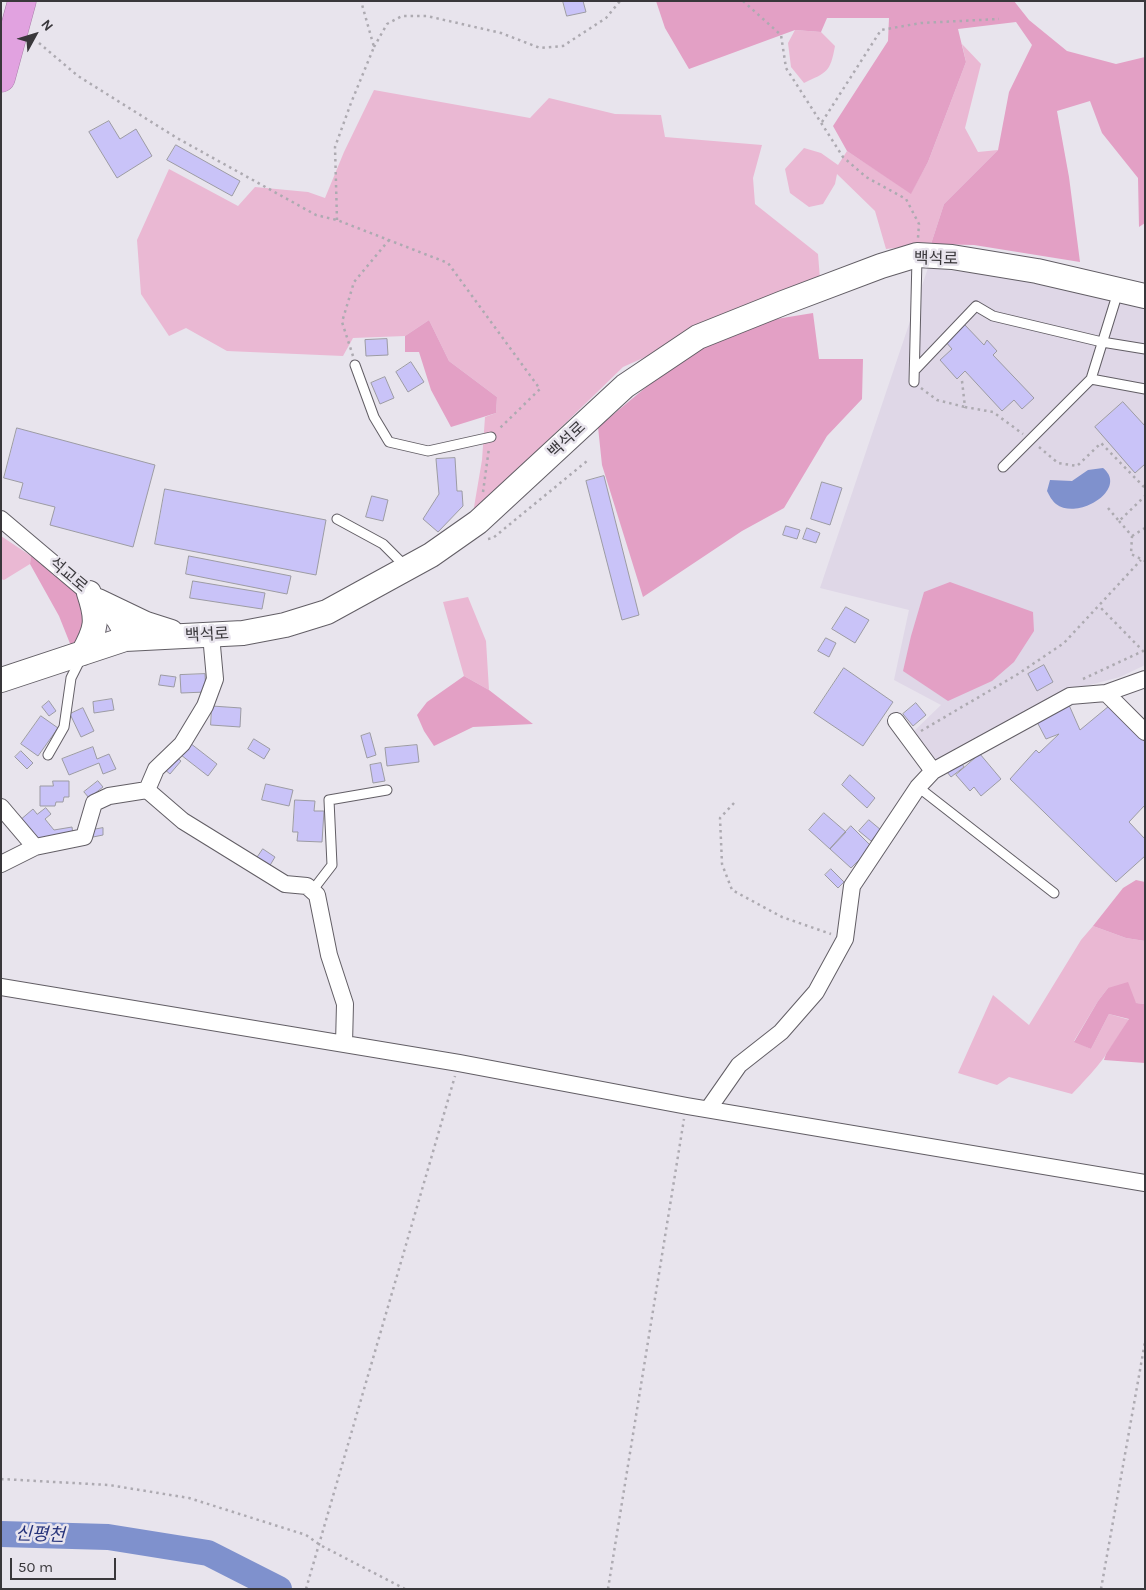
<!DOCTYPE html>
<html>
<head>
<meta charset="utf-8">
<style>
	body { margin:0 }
	#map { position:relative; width:1146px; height:1590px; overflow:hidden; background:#e8e4ed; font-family:Karla,sans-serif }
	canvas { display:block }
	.frame { position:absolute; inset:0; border:2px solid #39373b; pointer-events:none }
	.north { position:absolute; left:10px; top:10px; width:50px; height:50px; -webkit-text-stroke:4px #e8e4ed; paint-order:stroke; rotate:51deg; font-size:14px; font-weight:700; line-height:20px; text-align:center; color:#39373b }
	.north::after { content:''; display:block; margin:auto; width:18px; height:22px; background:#39373b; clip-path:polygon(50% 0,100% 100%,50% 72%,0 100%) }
	.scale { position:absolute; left:10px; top:1558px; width:106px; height:22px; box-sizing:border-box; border:2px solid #39373b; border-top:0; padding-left:6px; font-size:15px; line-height:18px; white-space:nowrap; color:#39373b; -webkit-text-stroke:4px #e8e4ed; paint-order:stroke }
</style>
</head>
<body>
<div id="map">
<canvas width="1146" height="1590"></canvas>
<div class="frame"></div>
<div class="north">N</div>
<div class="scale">50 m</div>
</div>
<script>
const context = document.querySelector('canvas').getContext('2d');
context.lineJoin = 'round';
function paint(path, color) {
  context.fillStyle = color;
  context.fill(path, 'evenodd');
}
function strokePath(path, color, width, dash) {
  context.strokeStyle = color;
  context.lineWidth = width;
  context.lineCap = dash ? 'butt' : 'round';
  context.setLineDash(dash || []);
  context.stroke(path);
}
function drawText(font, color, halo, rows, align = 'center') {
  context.font = font + ' Karla,"Noto Sans KR",sans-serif';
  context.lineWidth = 5;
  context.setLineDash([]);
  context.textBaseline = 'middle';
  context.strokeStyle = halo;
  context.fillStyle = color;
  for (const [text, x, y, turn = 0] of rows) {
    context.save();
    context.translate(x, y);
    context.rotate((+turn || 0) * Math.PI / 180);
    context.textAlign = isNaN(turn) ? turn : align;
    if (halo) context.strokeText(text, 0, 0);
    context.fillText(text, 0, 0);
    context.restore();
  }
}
paint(new Path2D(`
	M928,268L1020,278L1145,303V665L1120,677L1078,688L937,762L913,732L941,705L894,680L909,610L820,588Z`), '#dfd7e7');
paint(new Path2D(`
	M795,30L821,32L835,46C830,73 827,72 804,83L791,67L788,43Z
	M962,44L981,64L965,128L978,152L998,150L944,204L931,244L886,249L875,211L837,174L835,184L823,204L809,207L790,193L785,169L804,148L821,153L838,165L847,151L911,193L928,162L966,62Z
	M374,90L530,118L549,98L615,114L661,115L665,137L762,145L753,178L755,204L818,254L820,279L623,367L473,513L482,460L485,417L496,413L497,397L449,361L429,320L405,336L353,338L343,356L227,351L186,328L169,336L141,294L137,240L169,169L238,206L255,187L308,192L325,198L344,152Z
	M1,536L31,556L30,564L4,580L1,579Z
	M468,597L486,641L489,690L464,676L443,602Z
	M1093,926L1126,938L1145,941V1004L1136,1003L1108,988L1098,1001L1074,1041L1091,1049L1109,1014L1130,1020L1106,1054C1104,1060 1079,1087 1072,1094L1009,1077L997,1085L958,1073L993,995L1029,1025L1081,940Z`), '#eab8d3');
paint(new Path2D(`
	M656,1H1014L1029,20L1067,51L1116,64L1145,57V223L1139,227L1138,178L1102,133L1090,101L1057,111L1069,177L1080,262L974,245L931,244L944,204L998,150L1009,92L1032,45L1016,22L958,29L966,62L928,162L911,194L847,151L833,126L888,41L889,18H827L821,32L795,30L689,69L665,28Z
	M813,313L819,359H863L862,399L827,436L784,508L742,531L643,597L602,465L598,427L685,355L764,321Z
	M429,320L449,361L497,397L496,413L451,427L431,390L419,352H405V336Z
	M31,556L40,560L85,595L83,640L71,646L59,616L30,564Z
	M950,582L1033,612L1034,631L1014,662L992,681L948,701L903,671L911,636L924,592Z
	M464,676L489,690L533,724L473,727L434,746L424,731L417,715L427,702Z
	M1136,880L1145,882V941L1126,938L1093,926L1123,888Z
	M1128,982L1136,1003L1145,1004V1063L1104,1060L1106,1054L1129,1019L1109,1014L1091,1049L1074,1042L1098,1001L1108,988Z`), '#e3a0c5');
paint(new Path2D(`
	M1103,468C1129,489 1078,521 1056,504C1052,501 1049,495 1047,491L1050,480L1072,481L1088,470Z`), '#7f91cd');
strokePath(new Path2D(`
	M1,1534L108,1537L208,1553L279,1589`), '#7f91cd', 26);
const building = new Path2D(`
	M563,1H583L586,12L567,16Z
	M109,121L120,139L136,129L152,156L117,178L89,132Z
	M176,145L240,181L232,196L167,160Z
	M964,324L984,345L987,340L997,351L993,355L1034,398L1022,409L1014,400L1002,411L965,371L957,379L940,360L952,349L945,341Z
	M387,339L388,355L366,356L365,340Z
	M411,362L424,382L408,392L396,372Z
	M385,377L394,398L380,404L371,383Z
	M1123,402L1145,426V464L1135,473L1095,427Z
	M17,428L155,465L133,547L50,525L55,507L19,498L23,483L4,478Z
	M455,458L457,491H462L463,506L438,532L423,519L439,494L436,459Z
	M604,476L639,615L622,620L586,481Z
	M822,482L842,488L830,525L811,519Z
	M165,489L326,520L316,575L155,544Z
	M372,496L388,500L383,521L366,517Z
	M786,526L800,530L797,539L783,535Z
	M807,528L820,533L816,543L803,539Z
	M189,556L291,576L287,594L186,574Z
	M193,581L265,593L262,609L190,598Z
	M846,607L869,620L855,643L832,629Z
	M826,638L836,643L829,657L818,651Z
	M1044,665L1053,682L1037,691L1028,674Z
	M844,668L893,702L863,746L814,713Z
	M205,674L206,692L181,693L180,675Z
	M161,675L176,677L174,687L159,685Z
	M112,699L114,710L94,713L93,702Z
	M49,701L56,711L49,716L42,707Z
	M916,703L926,715L913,726L903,714Z
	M1069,705L1080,730L1109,706L1145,742V805L1129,822L1145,839V856L1116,882L1010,779L1036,750L1039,753L1059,734L1046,739L1036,720Z
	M212,706L241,708L240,727L211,725Z
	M83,708L94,731L81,737L70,714Z
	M41,716L58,728L38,756L21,744Z
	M370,733L376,755L367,758L361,736Z
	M254,739L270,749L264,759L248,749Z
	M190,743L217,764L208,776L181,755Z
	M417,745L419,762L387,766L385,748Z
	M93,747L97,759L109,754L116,769L103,774L99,763L69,775L62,759Z
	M21,751L33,763L27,769L15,757Z
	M980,754L1001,779L981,796L974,787L970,791L956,775Z
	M175,756L181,761L170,774L164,769Z
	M961,762L964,767L951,777L947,772Z
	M381,763L385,781L373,783L370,765Z
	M850,775L875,798L867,808L842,785Z
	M53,781H69V797H64L63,802H56L55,806H40V786H53Z
	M98,781L103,787L89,798L84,792Z
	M266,784L293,790L289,806L262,800Z
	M295,800L315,801L314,811H324L322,842L297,841L298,832H293Z
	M46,808L51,814L45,819L54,830L72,827L73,835L36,842L19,821L33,809L37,814Z
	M824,813L846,832L830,849L809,830Z
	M869,820L881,830L871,841L859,831Z
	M851,826L872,847L851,868L830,849Z
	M103,828V835L93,837L92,830Z
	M263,849L275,857L269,867L257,858Z
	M831,869L844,882L838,888L825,875Z`);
paint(building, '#c9c3f8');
strokePath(building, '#9c9ba3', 1);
const lane = new Path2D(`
	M355,365L374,417L389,442L428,451L491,437
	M915,370L976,306L993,316L1102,342L1145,349
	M1091,379L1145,389
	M914,382L917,258
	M1003,467L1091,379L1118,292
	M337,519L383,544L407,568
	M48,755L64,727L71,678L81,658
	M918,787L1054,893
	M312,891L332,865L329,800L387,790`);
const street = new Path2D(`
	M1,519L98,601L115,621L125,639
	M211,635L215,679L205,706L182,744L156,769L147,790L183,821L285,884L307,886L317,895L329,955L345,1004L344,1044
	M1106,693L1145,732
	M896,721L933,771
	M1,807L35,847
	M1,864L35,847L84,837L94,803L109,796L147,790
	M1,987L459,1063L687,1106L1145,1183
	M709,1108L739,1065L781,1032L816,992L845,939L852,886L918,787L933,771L1070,696L1106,693L1145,679`);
const secondary = new Path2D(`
	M98,601L146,624L171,632
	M83,653C97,628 98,620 89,593
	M1,680L125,639L243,633L285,625L327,612L431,555L478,522L625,386L698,337L783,303L881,266L917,255L952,257L1037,271L1145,296`);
const highway = new Path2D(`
	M1,78L22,1`);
strokePath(lane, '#625e65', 11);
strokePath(street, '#625e65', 18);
strokePath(secondary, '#625e65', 26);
strokePath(highway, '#a67da6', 29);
strokePath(new Path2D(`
	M743,1L781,35L786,68L843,157L866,177L906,199L919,224L918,238
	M39,43L78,76L177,138L316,215L337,220L448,263L540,389L499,429
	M374,47L387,24L402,16H427L501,33L540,48L563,46L606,18L620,1
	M822,122L881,30L921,23L999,19
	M337,220L335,147L351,103L374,47L361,1
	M353,356L342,322L354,282L389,240
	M962,381L965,407L993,412L1023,434
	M921,388L937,400L965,407
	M1039,447L1058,463L1077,466L1101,443L1145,488
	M483,492L489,448
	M1108,508L1119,521L1145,496
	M1119,521L1132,536L1131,554L1145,561
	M1132,536L1145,528
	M488,539L493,538L587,461
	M1083,679L1143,651L1099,606
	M921,731L1018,674L1064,643L1141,560
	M734,803L720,818L722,864L732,890L782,917L831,934
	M1,1479L109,1485L189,1498L306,1535L320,1545L405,1589
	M306,1589L455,1076
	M608,1589L684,1119
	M1101,1589L1145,1342`), '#adaab1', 2.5, [2.5, 4]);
strokePath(lane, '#fff', 9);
strokePath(street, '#fff', 16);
strokePath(secondary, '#fff', 24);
strokePath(highway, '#e1a2e0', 28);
drawText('16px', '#39373b', '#e8e4ed', [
	["백석로",936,259,1],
	["백석로",567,440,-43],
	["석교로",68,575,40],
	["백석로",207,635,-3]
]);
drawText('italic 18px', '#26337a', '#e8e4ed', [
	["신평천",40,1535,2]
]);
</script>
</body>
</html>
